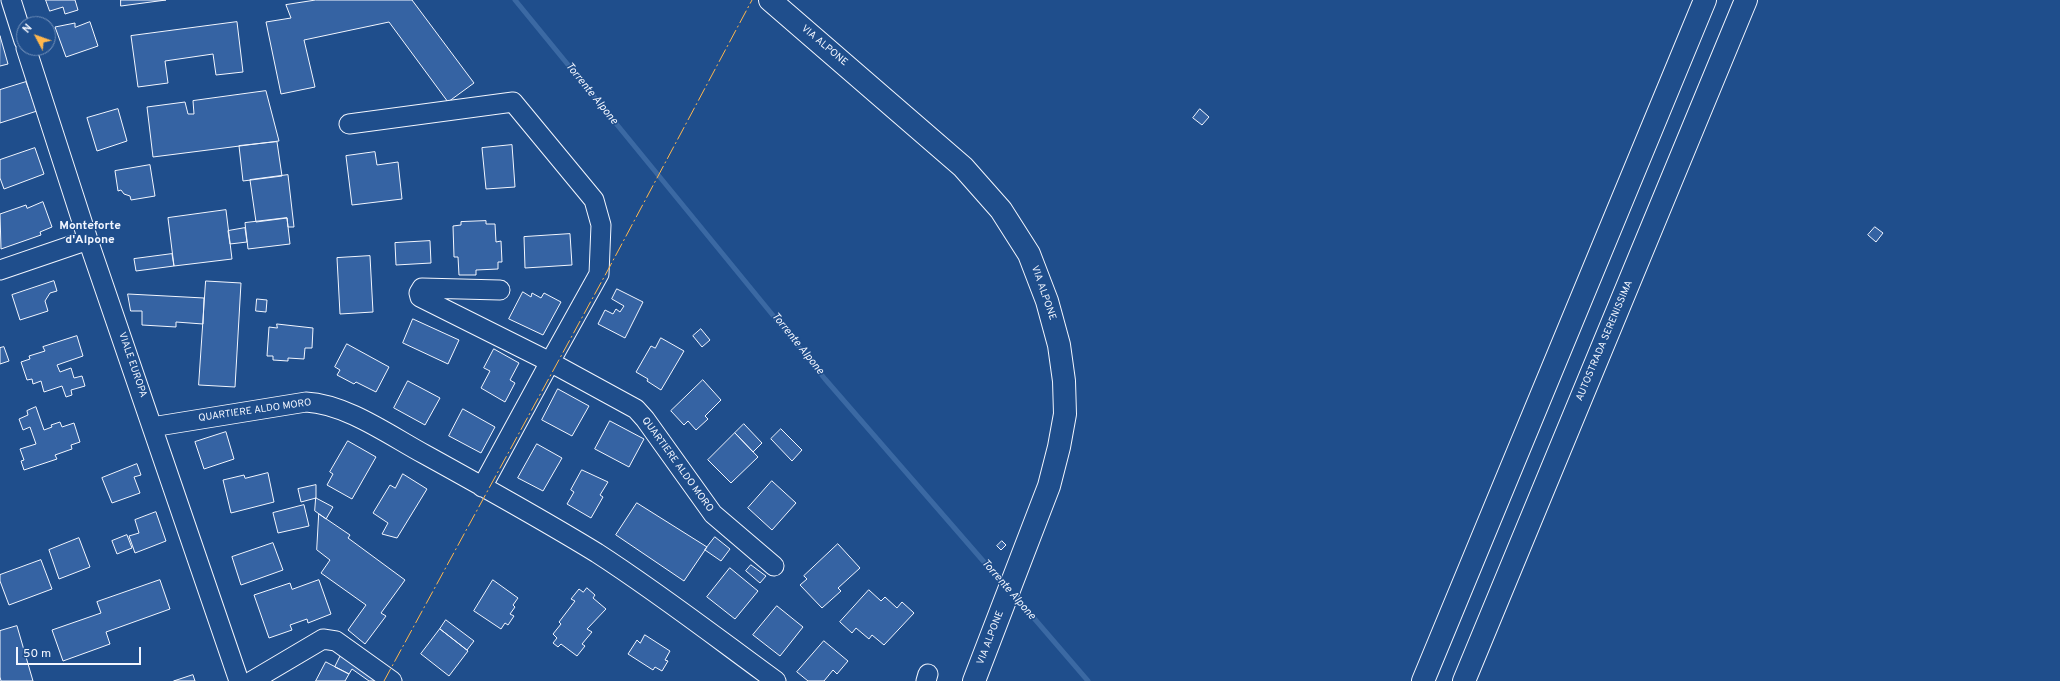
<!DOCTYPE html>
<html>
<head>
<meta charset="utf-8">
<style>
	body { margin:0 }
	#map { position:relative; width:2060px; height:681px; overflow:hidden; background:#1f4e8c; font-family:Overpass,sans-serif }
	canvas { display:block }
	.north { position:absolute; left:16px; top:16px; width:40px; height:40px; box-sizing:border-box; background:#1f4e8c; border:1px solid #7391ba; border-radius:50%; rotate:311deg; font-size:11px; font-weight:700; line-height:16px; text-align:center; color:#f2f6ff }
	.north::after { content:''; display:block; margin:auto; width:14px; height:18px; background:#ffb74d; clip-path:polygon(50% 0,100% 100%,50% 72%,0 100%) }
	.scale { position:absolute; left:16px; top:647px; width:125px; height:18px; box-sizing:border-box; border:2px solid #f2f6ff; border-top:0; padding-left:5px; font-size:12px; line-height:14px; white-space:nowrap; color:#f2f6ff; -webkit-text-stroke:3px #1f4e8c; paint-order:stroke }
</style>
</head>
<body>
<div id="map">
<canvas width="2060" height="681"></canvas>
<div class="north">N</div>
<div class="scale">50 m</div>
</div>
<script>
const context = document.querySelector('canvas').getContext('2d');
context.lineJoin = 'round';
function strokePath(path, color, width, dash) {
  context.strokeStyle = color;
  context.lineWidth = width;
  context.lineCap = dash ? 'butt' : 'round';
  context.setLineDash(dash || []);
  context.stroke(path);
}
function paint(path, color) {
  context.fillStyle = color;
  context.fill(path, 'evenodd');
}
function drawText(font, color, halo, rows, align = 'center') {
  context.font = font + ' Overpass,sans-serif';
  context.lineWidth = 3;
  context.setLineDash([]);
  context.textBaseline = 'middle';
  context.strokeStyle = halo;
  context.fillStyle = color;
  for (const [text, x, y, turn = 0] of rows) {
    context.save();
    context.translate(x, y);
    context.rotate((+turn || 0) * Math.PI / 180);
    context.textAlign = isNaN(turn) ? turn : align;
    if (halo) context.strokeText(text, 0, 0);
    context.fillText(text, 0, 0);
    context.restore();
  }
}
strokePath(new Path2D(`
	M515,0L825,379L1004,585
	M1014,595L1088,681`), '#3b69a3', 5);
const building = new Path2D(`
	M46,0H75L78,10L65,14L63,7L50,11Z
	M121,0H166L121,6Z
	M316,0H412L474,83L448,102L389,22L304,40L315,87L281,94L266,22L291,18L286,5Z
	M90,22L98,46L66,57L55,27L75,23V27Z
	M237,22L243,72L216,75L213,54L165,61L168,83L138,87L131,36Z
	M0,36L8,64L0,66Z
	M26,82L37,111L0,123V90Z
	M266,91L279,141L153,157L147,107L185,102L188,114H194L193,101Z
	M118,109L127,141L97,151L87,118Z
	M1200,109L1209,117L1202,125L1193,118Z
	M277,142L282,176L243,181L239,146Z
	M512,145L515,187L486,189L482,148Z
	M35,148L44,174L4,189L0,178V160Z
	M375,152L377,165L398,162L402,199L352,205L346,156Z
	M150,165L155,196L131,200L130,196L124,194L121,190L118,191L115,171Z
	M288,175L294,227H288L287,218L256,222L250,180Z
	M43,202L52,227L40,232L41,235L1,249L0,214L26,205L27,208Z
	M226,210L232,259L174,266L168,218Z
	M287,218L290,244L248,249L245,223Z
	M486,221V224H495L496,242L501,241L502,262H498V269L476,270V275H459L458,257H454L453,226L461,225V222Z
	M1875,227L1883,233L1876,242L1868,235Z
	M245,228L247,242L230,244L228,231Z
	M570,234L572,265L525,268L524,237Z
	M430,241L431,263L396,265L395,243Z
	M172,254L174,266L136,271L134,259Z
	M370,256L373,312L340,314L337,258Z
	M54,281L57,291L50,293L45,301L48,311L20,320L12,295Z
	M206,281L241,283L235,387L199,385Z
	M617,289L643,302L625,338L598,324L605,310L613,314L616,309L620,312L624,306L612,299Z
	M523,292L531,297L532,293L541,298L544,293L561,302L543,335L509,319Z
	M128,294L204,298L203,324L176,322V327L142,325V311H131Z
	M257,299L267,300L266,312L256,311Z
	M413,319L459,340L448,364L403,343Z
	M277,324L313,328L312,348H305L304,359L288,358V361L273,360V356H267L269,327L277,328Z
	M701,329L710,340L702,347L693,336Z
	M77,336L83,356L57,365L60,372L71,368L74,378L82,376L85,386L71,390L72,395L66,397L62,386L44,392L41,381L33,384L32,379L27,380L21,362L30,359L29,356L45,351L43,347Z
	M661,338L684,351L661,390L647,381L648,379L636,372L651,346L655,348Z
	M347,344L389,367L376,392L356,382L354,384L337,375L340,370L335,367Z
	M4,347L9,361L0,364V348Z
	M494,349L519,363L510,380L515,383L505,402L481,388L490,371L484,368Z
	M703,380L721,400L705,416L708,419L696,430L688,421L684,425L671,411Z
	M408,381L440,398L425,425L394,408Z
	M558,389L589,406L572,436L542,420Z
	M36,407L44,430L52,427L51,425L60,422L62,427L74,423L80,442L71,445L72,449L55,455L57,459L24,470L21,461L24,460L20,449L36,444L30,427L23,430L19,419L28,415L27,411Z
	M463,409L495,427L481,453L449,436Z
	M610,421L644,439L629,467L595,449Z
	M744,424L762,443L753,452L735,433Z
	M781,429L802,450L792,461L771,439Z
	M226,432L234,459L204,469L195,442Z
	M735,433L758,457L731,483L708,460Z
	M348,441L376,457L352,499L327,485L333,474L330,472Z
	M537,444L562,458L543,491L518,478Z
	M137,464L141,475L134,477L140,493L112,503L102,478Z
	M582,470L608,482L600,495L603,497L591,518L567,504L574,492L571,490Z
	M268,473L274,502L231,513L223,480L244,475L245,478Z
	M403,474L427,489L397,538L382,534L388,523L373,513L390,485L395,488Z
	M772,481L796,503L772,530L748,508Z
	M316,485V498L301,502L298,489Z
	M316,498L333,507L326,519L315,511Z
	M637,503L707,547L684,581L616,535Z
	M304,505L309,526L278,533L273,513Z
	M156,512L166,541L135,553L129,536L139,533L135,520Z
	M319,514L350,535L348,538L405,580L381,613L386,616L365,644L348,630L366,605L321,573L330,560L317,550Z
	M127,535L132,548L117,554L112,541Z
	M715,537L730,549L721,561L705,550Z
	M79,538L90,567L59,579L49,550Z
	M1002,541L1006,545L1001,550L997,546Z
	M273,543L283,570L241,585L232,557Z
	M838,544L860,568L838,588L841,591L822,608L800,585L807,579L804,576Z
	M41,560L52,589L9,605L0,581V575Z
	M751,565L766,576L760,583L746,571Z
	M730,568L758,591L735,619L707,597Z
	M160,580L170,609L106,632L110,644L63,661L52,630L101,613L97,602Z
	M319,580L331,614L308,623L307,619L290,625L292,630L269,638L254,595L290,583L292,589Z
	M493,580L518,598L513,605L515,607L510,614L514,616L508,625L505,623L501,629L474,611Z
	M587,588L595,595L593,598L606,609L587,629L592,632L582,644L585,646L577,656L561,644L558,647L553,643L557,638L553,634L561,624L559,622L575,601L571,599L579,589L583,592Z
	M869,590L881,601L885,597L897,608L902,602L914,613L884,645L872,635L869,639L856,628L852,633L840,622Z
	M777,606L803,627L780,656L753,635Z
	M446,620L474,641L467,650L440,629Z
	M17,626L33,681H1L0,677V631Z
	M440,629L468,651L449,676L421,654Z
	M645,635L670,651L665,660L668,661L662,671L655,667L653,670L628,654L637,640L640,643Z
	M824,641L848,661L837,674L833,670L824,681H808L797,672Z
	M343,651L384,681H369L352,669L349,674L335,667Z
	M326,662L349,674L345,681H316Z
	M193,675L195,681H174Z`);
paint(building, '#3563a3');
strokePath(building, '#f2f6ff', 1);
const minor = new Path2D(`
	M11,0L24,41
	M26,48L88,240L239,681
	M349,124L513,102L594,200L601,225L599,274L550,362L420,297L419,293L422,288L500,290
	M0,270L88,240
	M152,427L306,402C346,404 389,435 424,454C482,486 540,518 597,553C659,593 717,638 776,681
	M482,487L550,362L636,409L645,419L713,514L774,566
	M252,681L323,639L336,641L392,681
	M926,681L928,674`);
const major = new Path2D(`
	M770,0L963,167L1001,210L1029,254L1047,301L1059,345L1064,381L1065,414L1059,447L1049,486L974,681`);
const highway = new Path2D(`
	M1423,681L1705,0
	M1464,681L1746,0`);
strokePath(minor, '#f2f6ff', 21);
strokePath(major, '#f2f6ff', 24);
strokePath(highway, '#f2f6ff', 24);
strokePath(minor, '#1f4e8c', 19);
strokePath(major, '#1f4e8c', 22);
strokePath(highway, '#1f4e8c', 22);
strokePath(new Path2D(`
	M384,681L609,268L752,0`), '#ffb74d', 1, [14, 3, 2, 3]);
drawText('10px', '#f2f6ff', '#1f4e8c', [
	["VIA ALPONE",824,46,40],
	["VIA ALPONE",1043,293,71],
	["AUTOSTRADA SERENISSIMA",1605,341,-67],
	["VIALE EUROPA",132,365,71],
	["QUARTIERE ALDO MORO",255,411,-8],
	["QUARTIERE ALDO MORO",677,465,54],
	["VIA ALPONE",991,638,-69]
]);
drawText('italic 11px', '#f2f6ff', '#1f4e8c', [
	["Torrente Alpone",591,94,51],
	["Torrente Alpone",797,344,51],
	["Torrente Alpone",1008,590,49]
]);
drawText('bold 12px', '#f2f6ff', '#1f4e8c', [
	["Monteforte",90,227],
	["d'Alpone",90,241]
]);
</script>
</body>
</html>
